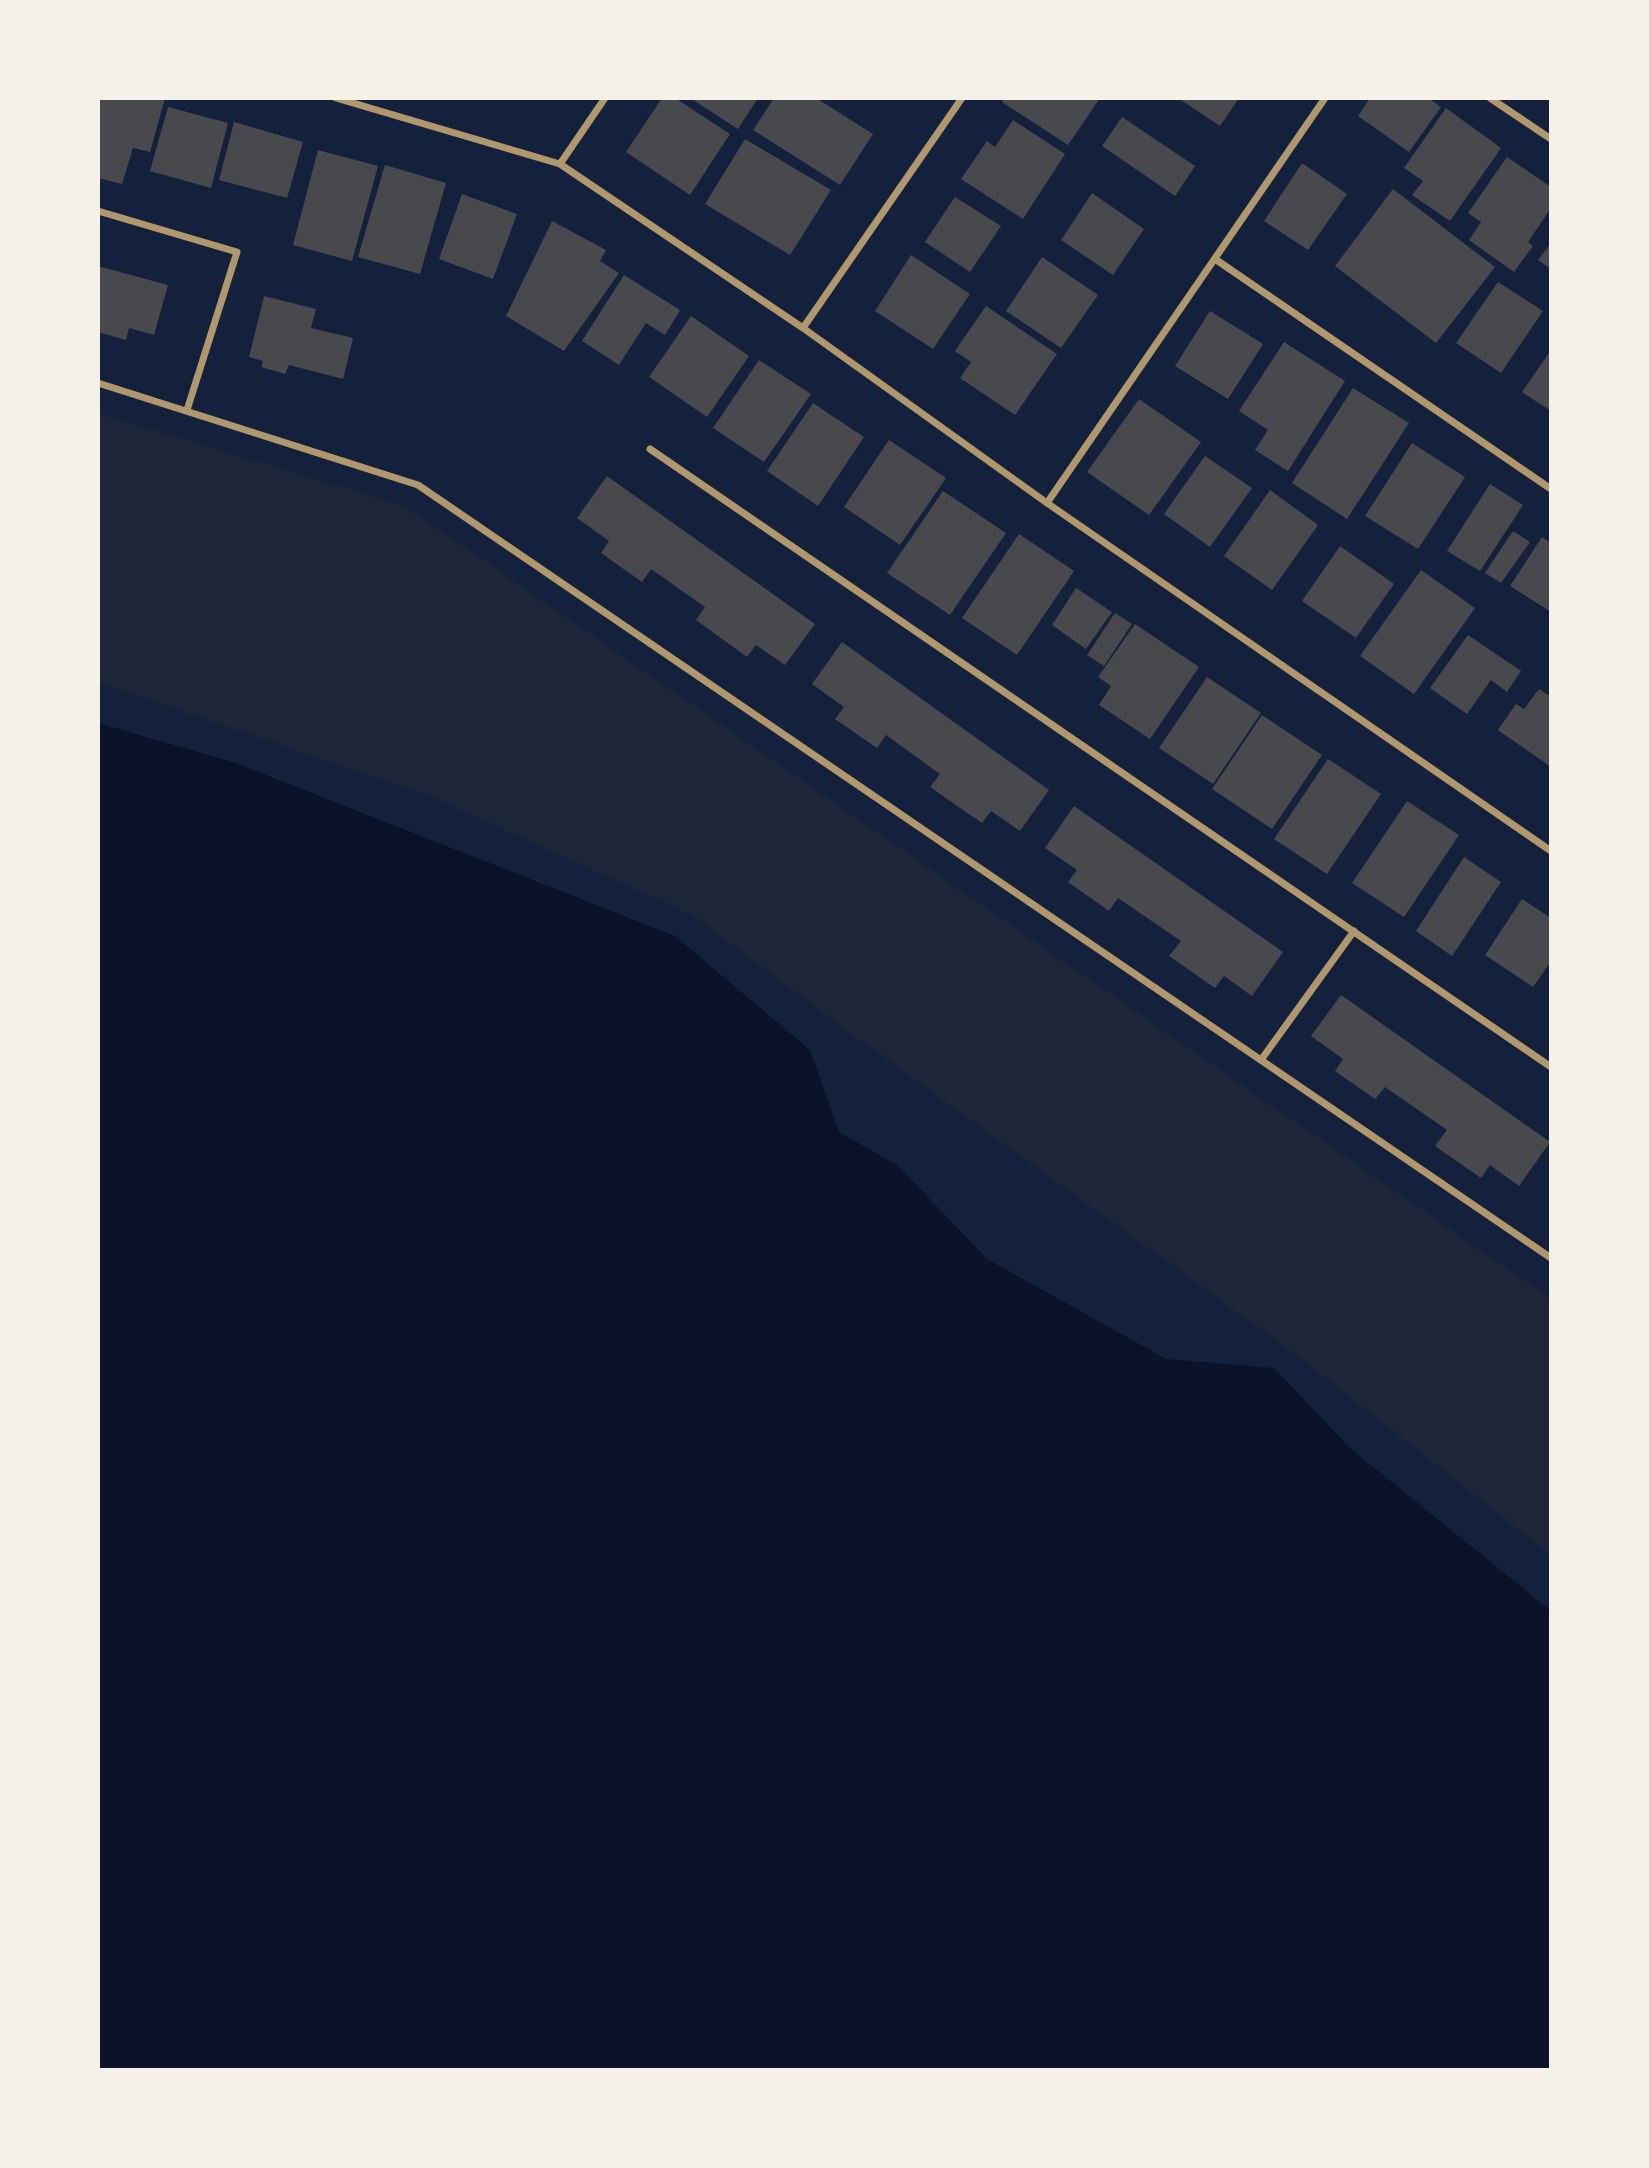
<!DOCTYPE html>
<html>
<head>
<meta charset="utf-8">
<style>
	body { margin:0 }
	#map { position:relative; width:1649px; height:2168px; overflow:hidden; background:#14213d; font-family:"Work Sans",sans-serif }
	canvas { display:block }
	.frame { position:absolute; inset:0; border:100px solid #f6f1e7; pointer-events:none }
</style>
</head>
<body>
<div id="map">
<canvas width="1649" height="2168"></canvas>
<div class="frame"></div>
</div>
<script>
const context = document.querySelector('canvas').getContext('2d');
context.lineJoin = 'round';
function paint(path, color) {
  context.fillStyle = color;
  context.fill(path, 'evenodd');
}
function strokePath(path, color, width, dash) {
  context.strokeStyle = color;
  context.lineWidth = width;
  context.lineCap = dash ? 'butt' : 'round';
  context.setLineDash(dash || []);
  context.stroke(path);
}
paint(new Path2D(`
	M98,413L405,506L1551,1299V1555L1298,1356L845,1029L692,915L421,792L98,683Z`), '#1d2539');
paint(new Path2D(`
	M98,723L233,762L675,936L810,1050L839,1132L897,1165L987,1259L1166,1359L1274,1368L1351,1449L1551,1611V2070H98Z`), '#0b132b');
paint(new Path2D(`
	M98,98H165L150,152L133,148L122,184L98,178Z
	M662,98H675L730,134L690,195L626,152Z
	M690,98H758L738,129Z
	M774,98H816L873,134L840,185L753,130Z
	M1004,98H1100L1068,145L1002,102Z
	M1178,98H1239L1220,126Z
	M1370,98H1428L1441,107L1409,152L1358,116Z
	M168,107L228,123L211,188L150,171Z
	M1446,108L1501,148L1450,221L1412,195L1423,181L1404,168Z
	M1122,117L1195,166L1175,196L1102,146Z
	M1013,120L1065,154L1023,219L961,179L987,141L995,147Z
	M234,122L303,142L287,198L219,180Z
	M745,139L831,190L790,255L705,204Z
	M318,150L378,166L352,261L293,245Z
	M1507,157L1551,187V208L1528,242L1533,246L1514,272L1469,240L1481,222L1468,213Z
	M1302,163L1347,194L1308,250L1264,221Z
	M385,165L446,183L420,274L358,257Z
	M1393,189L1495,267L1436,343L1335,266Z
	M1092,193L1144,229L1113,275L1061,240Z
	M462,194L517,214L493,279L439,259Z
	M955,197L1001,226L970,272L925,242Z
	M552,221L606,250L600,261L619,273L564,351L506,316Z
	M1551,243V269L1538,260Z
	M911,255L970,294L933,349L875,311Z
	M1042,257L1098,295L1061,348L1006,311Z
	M98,266L168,285L154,335L129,328L126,340L98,332Z
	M624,275L680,310L665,335L646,323L619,365L582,341Z
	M1498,282L1543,311L1501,373L1456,343Z
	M264,296L316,309L311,328L353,338L343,379L289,365L285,374L261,367L263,361L249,357Z
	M986,306L1057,354L1015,415L960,378L971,362L955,351Z
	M1210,311L1263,344L1228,399L1175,366Z
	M691,316L749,356L707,417L649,377Z
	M1284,342L1345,381L1288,471L1255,450L1268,430L1239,411Z
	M1551,350V411L1522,392Z
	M759,360L811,394L764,462L713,428Z
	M1353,388L1409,423L1347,519L1292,483Z
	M1139,399L1201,442L1149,515L1087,472Z
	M813,403L864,437L818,506L767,471Z
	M889,440L946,478L900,545L844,507Z
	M1412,443L1465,477L1418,549L1365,516Z
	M1205,456L1252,488L1210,547L1164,514Z
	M607,476L815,624L785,665L756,645L747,657L696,620L705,607L651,569L642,582L601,553L609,541L577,518Z
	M1490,484L1523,505L1480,571L1447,551Z
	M1270,490L1318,525L1272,590L1224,556Z
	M943,491L1006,533L950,615L887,573Z
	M1513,531L1530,542L1501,583L1485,573Z
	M1019,534L1074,571L1017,655L962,618Z
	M1542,537L1551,543V612L1510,586Z
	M1340,546L1394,584L1356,638L1302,601Z
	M1421,570L1475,608L1414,694L1360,656Z
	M1076,588L1112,612L1086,649L1052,625Z
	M1115,613L1132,624L1104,666L1087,655Z
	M1135,624L1199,667L1150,739L1099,705L1111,686L1098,677Z
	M1468,635L1521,671L1507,692L1491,680L1467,714L1430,688Z
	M842,642L1049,790L1020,831L991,811L982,823L930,787L940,774L886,735L877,748L835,719L844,707L812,684Z
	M1207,677L1261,713L1213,784L1159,748Z
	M1539,689L1551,697V767L1498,730L1516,704L1524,709Z
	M1262,715L1322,755L1272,829L1212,789Z
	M1328,759L1381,794L1327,874L1274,839Z
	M1407,801L1459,835L1404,917L1352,883Z
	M1074,806L1283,952L1252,996L1224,976L1215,988L1169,956L1181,941L1118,898L1109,911L1068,882L1077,870L1045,848Z
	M1464,857L1501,882L1452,956L1416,931Z
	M1522,899L1551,918V961L1533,987L1485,955Z
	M1341,995L1550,1142L1519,1186L1490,1165L1481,1178L1435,1146L1447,1130L1385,1087L1375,1099L1335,1071L1343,1059L1311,1036Z`), '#48494c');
strokePath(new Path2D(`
	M336,98L560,164L803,328L1047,503L1551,851
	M1490,98L1551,139
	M560,164L605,98
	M98,211L237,252L187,410
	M1215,259L1551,489
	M803,328L962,98
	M98,383L418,485L1551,1258
	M650,449L1551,1067
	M1047,503L1325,98
	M1261,1060L1354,931`), '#b1986c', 7);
</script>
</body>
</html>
